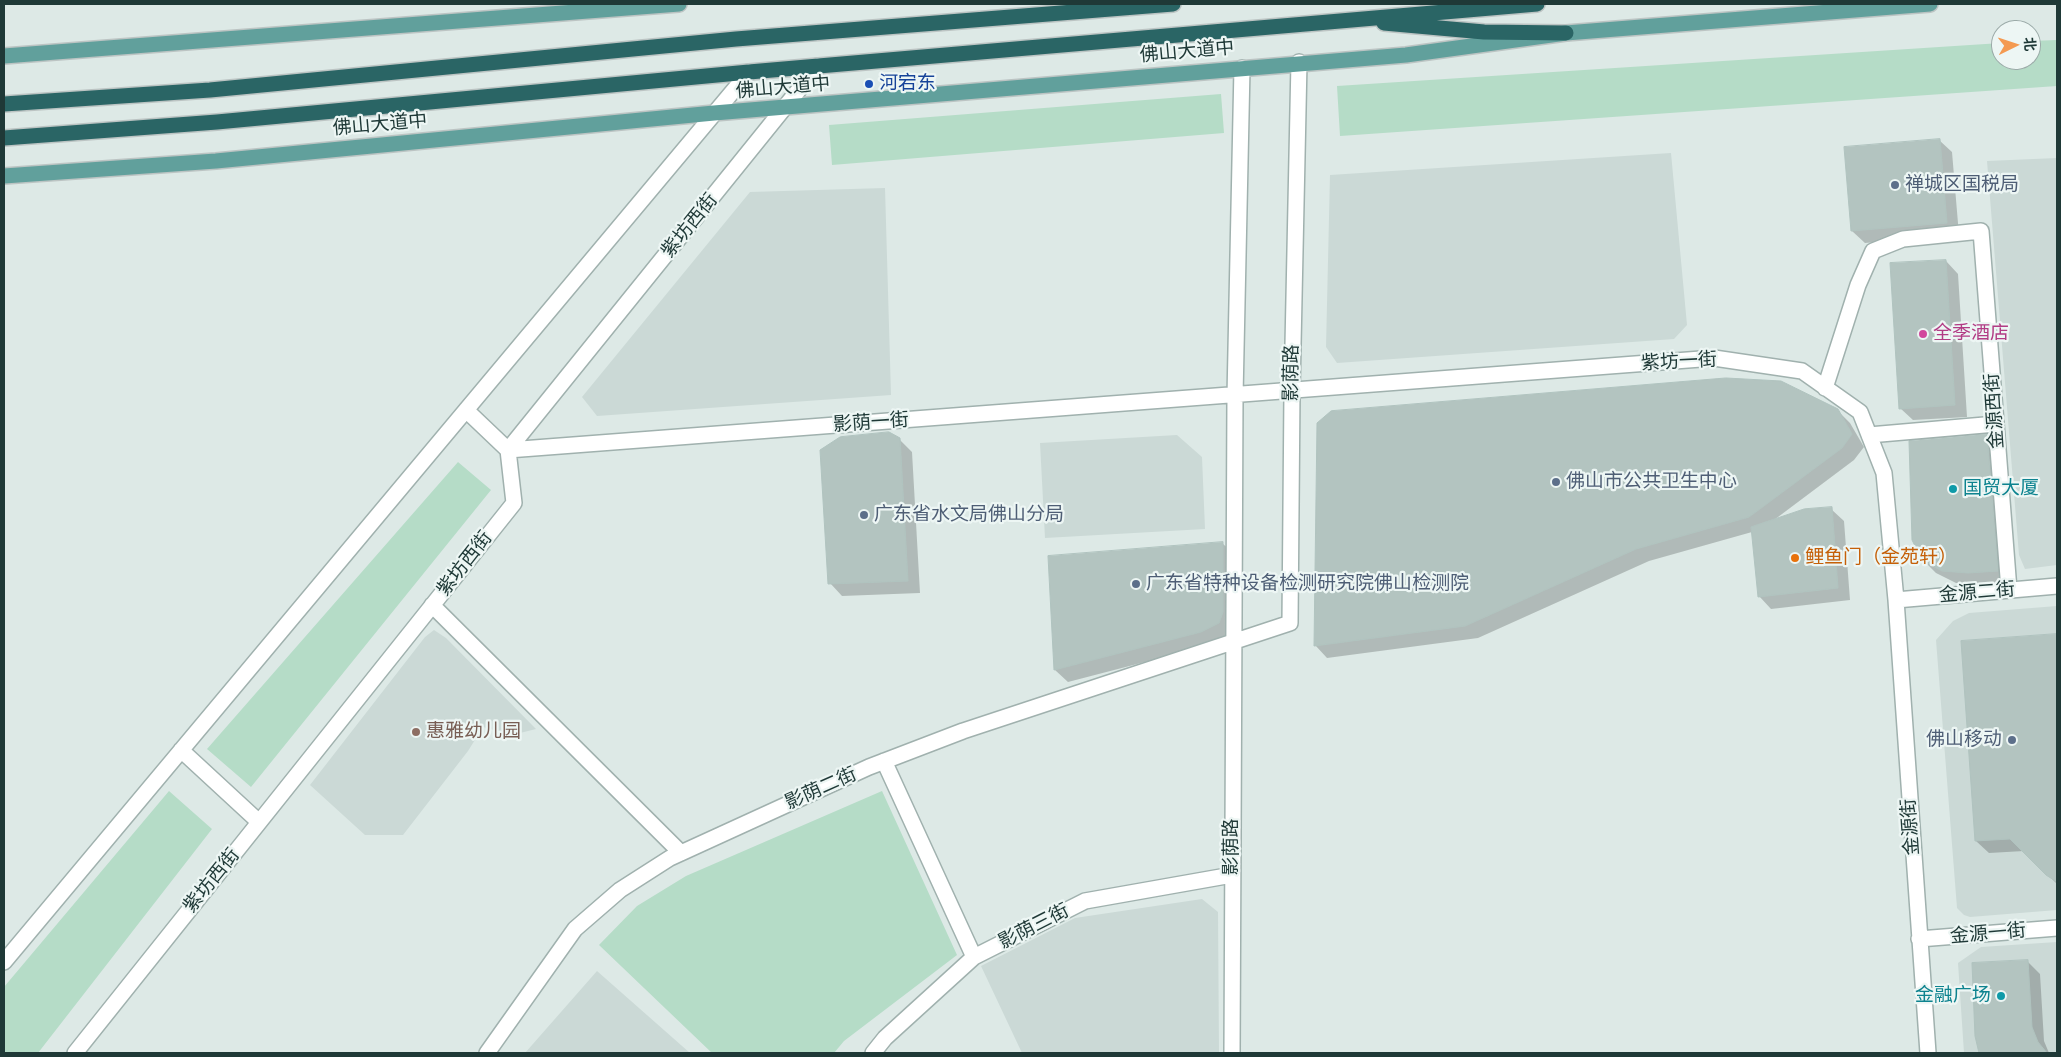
<!DOCTYPE html>
<html>
<head>
<meta charset="utf-8">
<style>
	body { margin:0 }
	#map { position:relative; width:2061px; height:1057px; overflow:hidden; background:#dde9e6; font-family:"Space Grotesk","Noto Sans SC",sans-serif }
	canvas { display:block }
	.frame { position:absolute; inset:0; border:5px solid #1f3937; pointer-events:none }
	.north { position:absolute; left:1991px; top:20px; width:50px; height:50px; box-sizing:border-box; background:#edf6f4; border:1px solid #9baaa8; border-radius:50%; rotate:86deg; font-size:14px; font-weight:700; line-height:20px; text-align:center; color:#1f3937 }
	.north::after { content:''; display:block; margin:auto; width:18px; height:22px; background:#f49a51; clip-path:polygon(50% 0,100% 100%,50% 72%,0 100%) }
</style>
</head>
<body>
<div id="map">
<canvas width="2061" height="1057"></canvas>
<div class="frame"></div>
<div class="north">北</div>
</div>
<script>
const context = document.querySelector('canvas').getContext('2d');
context.lineJoin = 'round';
function paint(path, color) {
  context.fillStyle = color;
  context.fill(path, 'evenodd');
}
function strokePath(path, color, width, dash) {
  context.strokeStyle = color;
  context.lineWidth = width;
  context.lineCap = dash ? 'butt' : 'round';
  context.setLineDash(dash || []);
  context.stroke(path);
}
function drawText(font, color, halo, rows, align = 'center') {
  context.font = font + ' "Space Grotesk","Noto Sans SC",sans-serif';
  context.lineWidth = 4.5;
  context.setLineDash([]);
  context.textBaseline = 'middle';
  context.strokeStyle = halo;
  context.fillStyle = color;
  for (const [text, x, y, turn = 0] of rows) {
    context.save();
    context.translate(x, y);
    context.rotate((+turn || 0) * Math.PI / 180);
    context.textAlign = isNaN(turn) ? turn : align;
    if (halo) context.strokeText(text, 0, 0);
    context.fillText(text, 0, 0);
    context.restore();
  }
}
paint(new Path2D(`
	M1671,153L1687,325L1674,339L1337,363L1326,347L1330,175Z
	M2057,158V565L2025,569L2019,555L1987,161Z
	M885,188L891,395L597,416L582,397L750,192Z
	M1177,435L1202,457L1205,529L1045,538L1040,443Z
	M2057,606V910L1970,917L1964,915L1957,908L1936,640L1953,621L1969,613Z
	M434,630L446,638L536,729L512,735L483,727L468,751L403,835H365L310,785L425,637Z
	M1202,899L1218,912L1219,1053H1022L981,966L1075,918Z
	M2057,942V1053H1964L1958,963L1981,947Z
	M597,971L690,1053H525Z`), '#cbd9d6');
paint(new Path2D(`
	M2057,40V86L1340,136L1337,86L2001,43V60H2031V41Z
	M1221,94L1224,133L832,165L829,125Z
	M458,462L491,490L251,787L207,749Z
	M169,791L212,829L38,1053H4V987Z
	M882,791L957,955L844,1041L834,1053H712L599,945L637,906L686,876Z`), '#b5dcc7');
paint(new Path2D(`
	M1939,140L1952,152L1959,235L1865,243L1852,231Z
	M1946,261L1958,274L1967,417L1913,420L1900,408Z
	M1837,410L1850,423L1864,447L1854,460L1774,520L1831,509L1844,521L1850,600L1771,609L1759,596L1752,532L1649,561L1478,638L1327,658L1315,645Z
	M1987,435L1999,448L2010,583L1982,585L1956,583L1936,573L1923,560Z
	M899,439L912,452L920,593L842,596L830,583Z
	M1222,543L1235,555L1231,636L1214,644L1068,682L1055,670L1049,557Z
	M2057,635V884L2024,851L1989,853L1976,841L1962,642Z
	M2027,961L2040,974L2044,1041L2049,1053H1981L1976,1036Z`), '#0003');
const building = new Path2D(`
	M1940,139L1947,223L1851,231L1844,147Z
	M1946,260L1955,405L1899,409L1890,263Z
	M1726,378L1781,381L1838,409L1852,434L1842,448L1749,517L1636,549L1465,626L1314,646L1317,423L1331,411Z
	M889,432L900,438L908,581L828,584L820,450L840,437Z
	M1987,434L1998,571L1968,573L1942,571L1922,560L1912,540L1909,441Z
	M1832,507L1838,588L1758,597L1751,527L1804,509Z
	M1223,542V612L1219,623L1201,632L1054,670L1048,556Z
	M2057,634V882L2046,875L2010,839L1975,841L1961,641Z
	M2028,960L2032,1027L2038,1042L2047,1053H1979L1975,1036L1972,963Z`);
paint(building, '#b3c4c0');
strokePath(building, '#b0c3bf', 1);
const minor = new Path2D(`
	M1825,388L1858,285L1873,251L1903,239L1981,231L2009,590
	M466,410L508,450L1714,358L1802,371L1860,412L1884,473L1896,600L1928,1053
	M1869,435L1996,424
	M1896,600L2057,586
	M432,605L681,853
	M181,750L259,822
	M884,761L974,957
	M1919,939L2057,928
	M4,962L749,72
	M75,1053L514,503L508,450L818,66
	M487,1053L575,929L620,890L670,858L869,767L963,731L1290,623L1292,392L1299,62
	M873,1053L885,1038L974,957L1085,901L1232,875
	M1232,1053L1235,396L1242,68`);
const major = new Path2D(`
	M4,56L679,4
	M4,176L216,161L714,113L1406,55L1566,33L1930,4`);
const highway = new Path2D(`
	M1384,23L1484,32L1566,33
	M4,104L210,90L736,39L1173,4
	M4,138L217,122L749,72L1537,4`);
strokePath(minor, '#a0b1ae', 18);
strokePath(major, '#bcc4c3', 18);
strokePath(highway, '#bcc4c3', 18);
strokePath(minor, '#fff', 15);
strokePath(major, '#61a09c', 15);
strokePath(highway, '#2a6565', 15);
for (const [x, y, r, color] of [
	[869,84,5,"#1a4fb4"],
	[1895,185,5,"#5c6f8a"],
	[1923,334,5,"#d1479c"],
	[1556,482,5,"#5c6f8a"],
	[1953,489,5,"#0f9aa8"],
	[864,515,5,"#5c6f8a"],
	[1795,558,5,"#e8710a"],
	[1136,584,5,"#5c6f8a"],
	[416,732,5,"#8d6e63"],
	[2012,740,5,"#5c6f8a"],
	[2001,996,5,"#0f9aa8"]
]) {
  const dot = new Path2D();
  dot.arc(x, y, r, 0, 2 * Math.PI);
  context.fillStyle = color;
  context.fill(dot);
  strokePath(dot, '#edf6f4', 2);
}
drawText('19px', '#1f3937', '#edf6f4', [
	["佛山大道中",1187,52,-5],
	["佛山大道中",783,88,-5],
	["佛山大道中",380,125,-5],
	["紫坊西街",690,226,-51],
	["紫坊一街",1679,362,-3],
	["影荫路",1292,373,-89],
	["金源西街",1995,411,-94],
	["影荫一街",871,423,-4],
	["紫坊西街",465,564,-52],
	["金源二街",1977,593,-5],
	["影荫二街",821,789,-24],
	["金源街",1911,827,-94],
	["影荫路",1232,847,-90],
	["紫坊西街",212,881,-51],
	["影荫三街",1034,927,-27],
	["金源一街",1988,934,-5]
]);
drawText('19px', '#164399', '#edf6f4', [
	["河宕东",879,84]
], 'left');
drawText('19px', '#4e5e75', '#edf6f4', [
	["禅城区国税局",1905,185],
	["佛山市公共卫生中心",1566,482],
	["广东省水文局佛山分局",874,515],
	["广东省特种设备检测研究院佛山检测院",1146,584],
	["佛山移动",2002,740,"right"]
], 'left');
drawText('19px', '#b23c85', '#edf6f4', [
	["全季酒店",1933,334]
], 'left');
drawText('19px', '#0d838f', '#edf6f4', [
	["国贸大厦",1963,489],
	["金融广场",1991,996,"right"]
], 'left');
drawText('19px', '#c56008', '#edf6f4', [
	["鲤鱼门（金苑轩）",1805,558]
], 'left');
drawText('19px', '#785e54', '#edf6f4', [
	["惠雅幼儿园",426,732]
], 'left');
</script>
</body>
</html>
